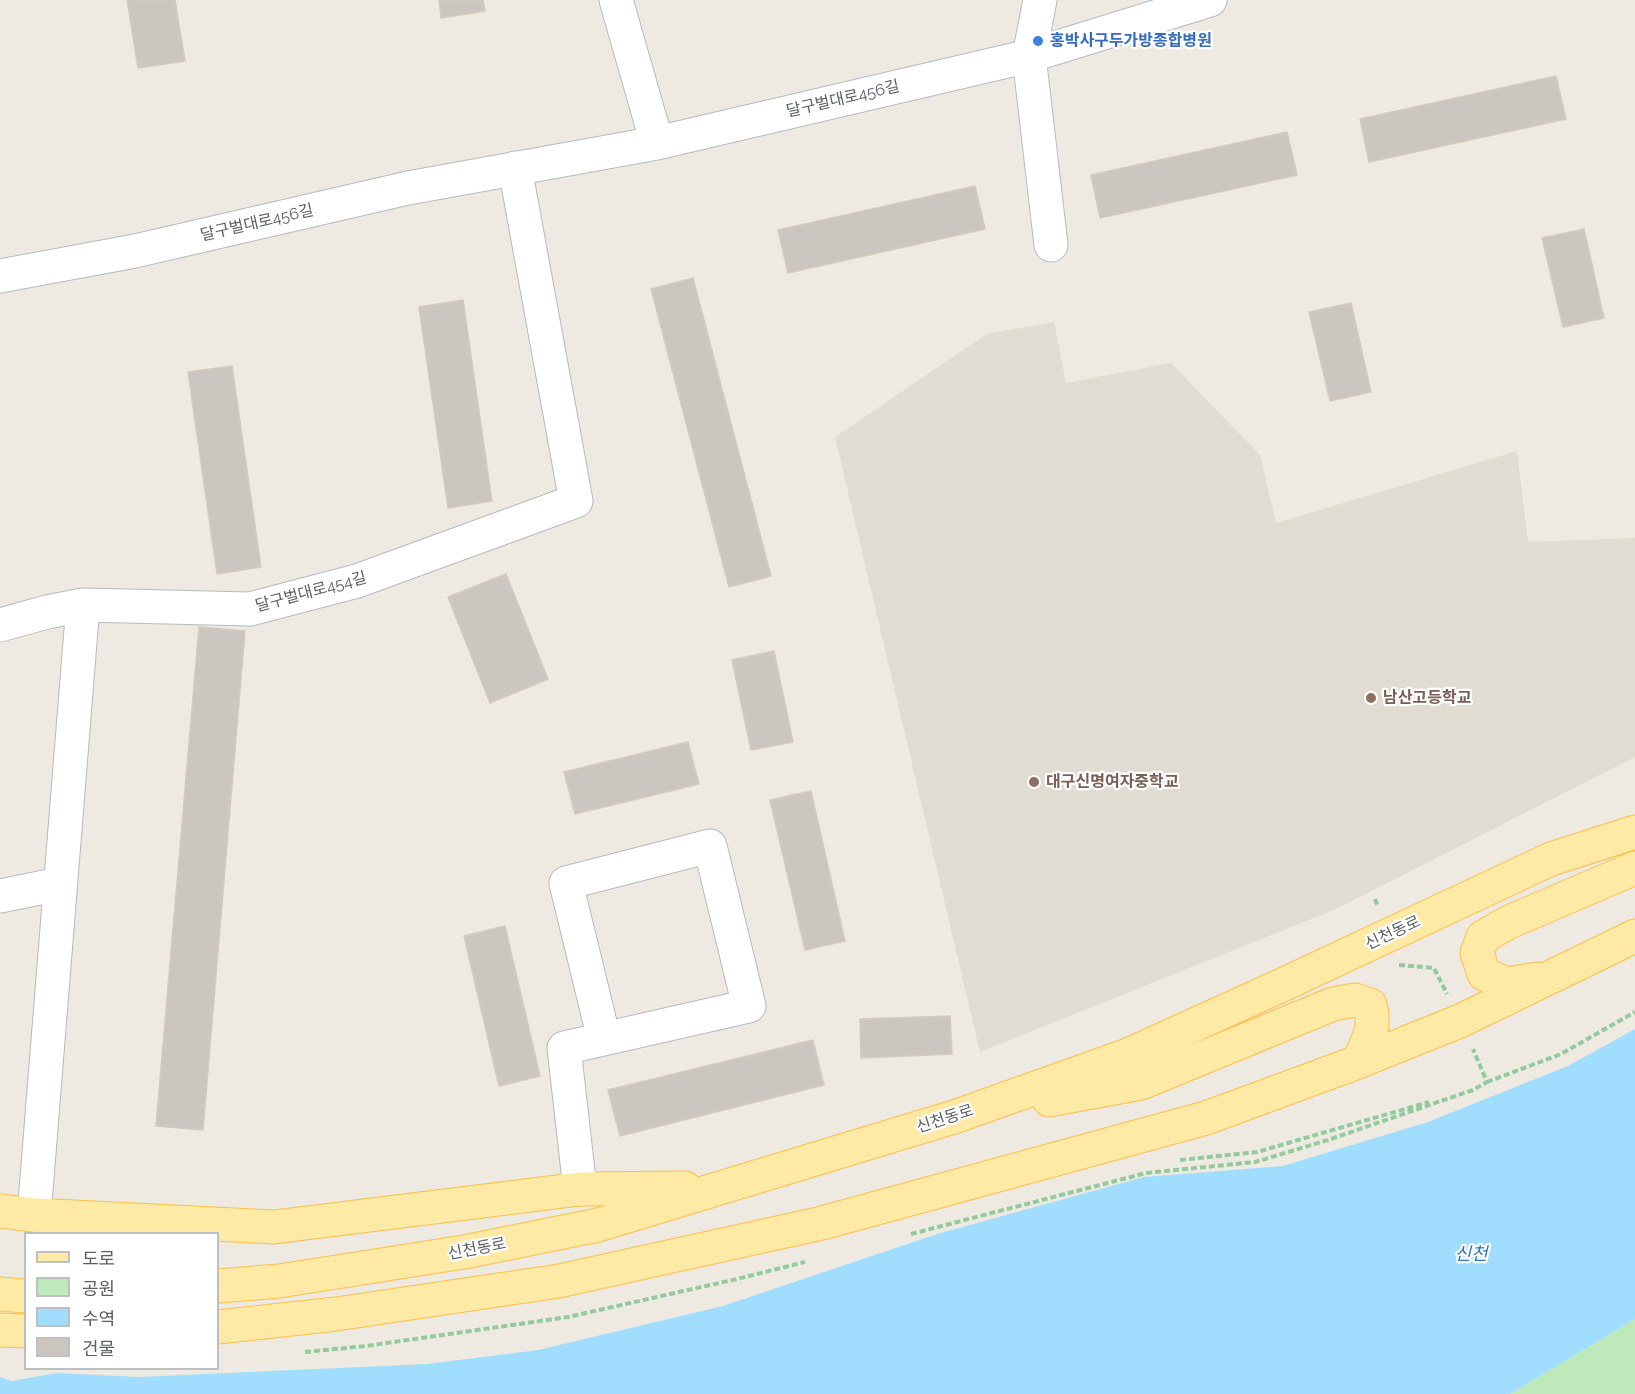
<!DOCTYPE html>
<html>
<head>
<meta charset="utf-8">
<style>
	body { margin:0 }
	#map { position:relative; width:1635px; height:1394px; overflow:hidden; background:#eeeae1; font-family:Raleway,"Noto Sans KR",sans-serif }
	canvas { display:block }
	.legend { position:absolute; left:24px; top:1232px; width:195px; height:138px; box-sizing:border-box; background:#fff; border:2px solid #bdbfc1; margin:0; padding:8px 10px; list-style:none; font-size:18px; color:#595f63 }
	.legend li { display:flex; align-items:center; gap:12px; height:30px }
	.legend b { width:30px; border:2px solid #bdbfc1 }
</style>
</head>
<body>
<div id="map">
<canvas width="1635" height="1394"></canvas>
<ul class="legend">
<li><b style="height:8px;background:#ffeaa5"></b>도로</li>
<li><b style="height:16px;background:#bee9ba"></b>공원</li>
<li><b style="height:16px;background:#a0ddff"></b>수역</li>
<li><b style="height:16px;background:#cbc7c0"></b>건물</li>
</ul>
</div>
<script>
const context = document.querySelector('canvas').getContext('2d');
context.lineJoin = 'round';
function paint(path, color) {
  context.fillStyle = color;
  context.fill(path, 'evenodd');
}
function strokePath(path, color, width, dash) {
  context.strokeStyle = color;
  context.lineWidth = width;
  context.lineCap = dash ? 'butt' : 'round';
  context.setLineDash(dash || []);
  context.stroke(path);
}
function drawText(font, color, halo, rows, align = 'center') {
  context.font = font + ' Raleway,"Noto Sans KR",sans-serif';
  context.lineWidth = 4.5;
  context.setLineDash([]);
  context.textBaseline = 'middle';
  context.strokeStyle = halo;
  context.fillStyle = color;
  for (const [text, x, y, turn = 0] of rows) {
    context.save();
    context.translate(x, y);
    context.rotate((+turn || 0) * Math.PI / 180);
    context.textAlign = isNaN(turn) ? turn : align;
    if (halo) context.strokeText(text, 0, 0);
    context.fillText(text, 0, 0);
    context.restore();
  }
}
paint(new Path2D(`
	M1054,322L1066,383L1171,363L1260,455L1276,523L1517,451L1528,542L1635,538V757L1336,909L980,1052L835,437L987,334Z`), '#e0dcd1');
paint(new Path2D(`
	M1635,1319V1394H1510Z`), '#bee9ba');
paint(new Path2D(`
	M1635,1029V1319L1510,1394H0V1377L12,1381L56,1373L139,1377L427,1364L538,1350L723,1306L937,1234L1144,1177L1283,1166L1428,1122L1568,1066Z`), '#a0ddff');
const building = new Path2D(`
	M127,0H175L185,61L138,68Z
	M439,0H483L485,11L441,18Z
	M1556,76L1566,119L1369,162L1360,119Z
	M1287,132L1297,175L1100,218L1091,175Z
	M975,186L985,229L788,273L778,230Z
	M1584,229L1604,318L1563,327L1542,238Z
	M693,278L771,576L729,587L651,289Z
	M463,300L492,501L448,508L419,307Z
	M1351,303L1371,392L1330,401L1309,312Z
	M232,366L261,567L217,574L188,372Z
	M506,574L548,679L490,703L448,597Z
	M199,627L245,631L203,1130L156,1126Z
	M774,651L793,742L751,750L732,660Z
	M688,742L699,784L575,814L564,772Z
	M811,791L845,941L805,950L770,800Z
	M505,926L540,1076L499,1086L464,936Z
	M950,1016L952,1054L861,1058L860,1019Z
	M813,1040L824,1085L620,1136L608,1090Z`);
paint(building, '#cbc7c0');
strokePath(building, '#d3cbbe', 1.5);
const minor = new Path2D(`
	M616,0L657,143
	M1040,0L1029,56L1051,245
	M0,276L135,251L408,188L657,143L1029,56L1210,0
	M0,625L47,612L83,605L250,609L357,581L576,501L515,168
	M0,896L59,884
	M580,1189L564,1048L749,1006L710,846L566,883L604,1039
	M34,1215L83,605`);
const major = new Path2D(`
	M1537,979L1506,984L1484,974L1477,953L1483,937L1507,923L1635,868
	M1049,1100L1141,1083L1333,1004L1355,1000L1370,1005C1377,1026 1367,1043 1358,1062
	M0,1211L34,1215L274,1227L580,1189L685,1188
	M218,1286L279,1281L464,1252L598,1225L957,1116L1128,1055L1280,986L1551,859L1635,832
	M0,1294L26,1296
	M218,1327L336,1314L559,1281L822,1223L1206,1118L1358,1062L1460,1021L1635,936
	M0,1330L26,1331`);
strokePath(minor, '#b6babf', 35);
strokePath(major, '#ffbe49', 35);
strokePath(new Path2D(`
	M1375,899L1378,907
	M1399,965L1434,968L1447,994
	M1487,1082L1561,1054L1635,1012
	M1180,1160L1257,1152L1429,1102
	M911,1234L1146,1173L1255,1162L1328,1140L1473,1090L1487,1082L1473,1049
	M305,1352L366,1346L568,1317L737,1279L805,1262`), '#93ca9e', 4, [6, 3]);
strokePath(minor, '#fff', 33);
strokePath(major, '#ffeaa5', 33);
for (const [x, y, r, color] of [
	[1038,41,6,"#3f7fe0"],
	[1371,698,6,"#8d6e63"],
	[1034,782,6,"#8d6e63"]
]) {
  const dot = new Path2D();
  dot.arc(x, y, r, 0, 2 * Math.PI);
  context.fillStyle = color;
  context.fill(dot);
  strokePath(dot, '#fff', 2);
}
drawText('bold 16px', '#366cbe', '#fff', [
	["홍박사구두가방종합병원",1050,41]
], 'left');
drawText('16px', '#595f63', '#fff', [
	["달구벌대로456길",843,99,-13],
	["달구벌대로456길",257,223,-13],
	["달구벌대로454길",311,592,-15],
	["신천동로",1393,933,-25],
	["신천동로",945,1119,-18],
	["신천동로",477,1249,-11]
]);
drawText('bold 16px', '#785e54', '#fff', [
	["남산고등학교",1383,698],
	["대구신명여자중학교",1046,782]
], 'left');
drawText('italic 18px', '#307ab2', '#fff', [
	["신천",1471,1255]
]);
</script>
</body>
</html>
